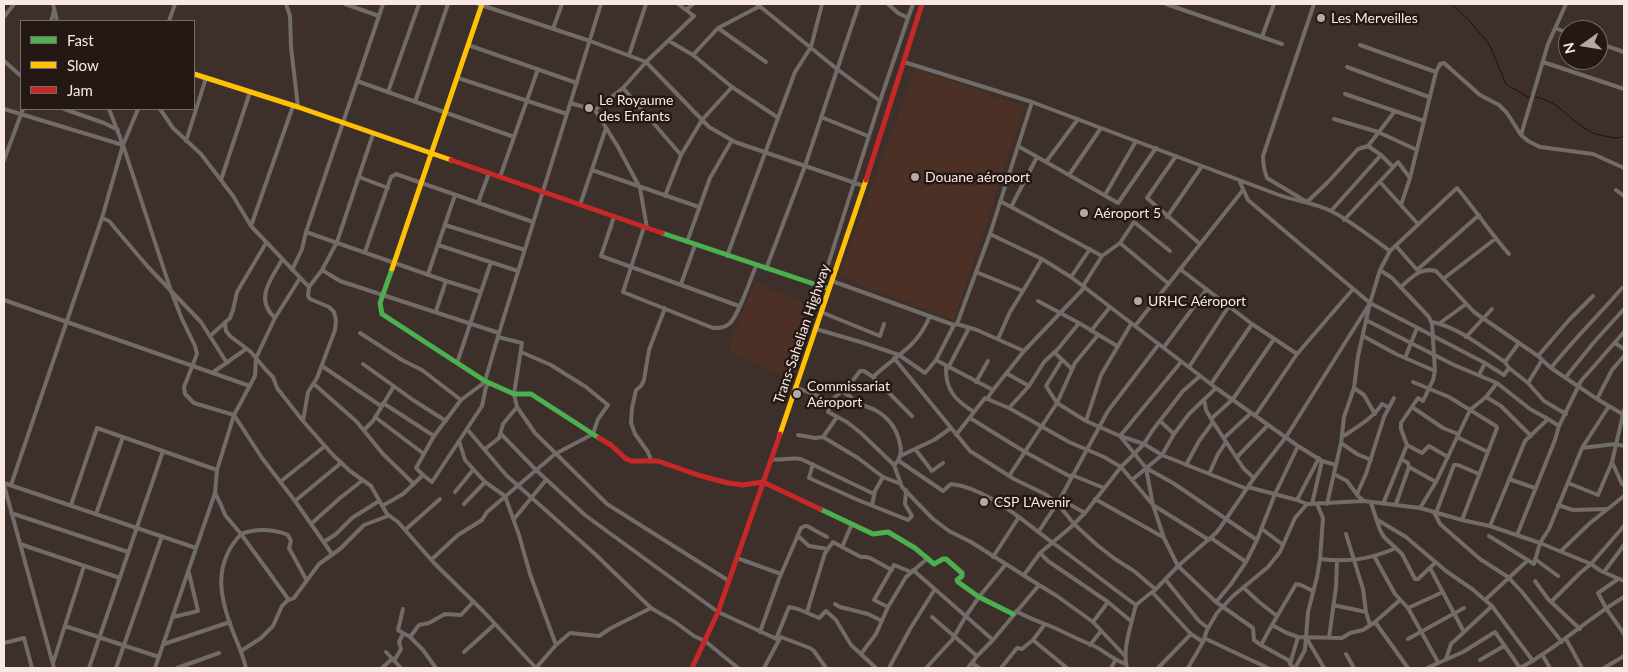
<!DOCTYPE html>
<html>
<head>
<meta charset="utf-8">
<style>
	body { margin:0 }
	#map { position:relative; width:1628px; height:672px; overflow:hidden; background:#3d302b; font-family:Lato,sans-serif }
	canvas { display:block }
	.frame { position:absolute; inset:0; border:5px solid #f9e8e2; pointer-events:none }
	.legend { position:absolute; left:20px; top:20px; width:175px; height:90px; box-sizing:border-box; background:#231814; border:1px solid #796b66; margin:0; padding:6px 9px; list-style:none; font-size:15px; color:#f9e8e2 }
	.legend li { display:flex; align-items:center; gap:10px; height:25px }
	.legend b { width:25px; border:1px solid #796b66 }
	.north { position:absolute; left:1558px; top:20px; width:50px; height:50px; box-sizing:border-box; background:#231814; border:1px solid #796b66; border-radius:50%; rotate:257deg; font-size:14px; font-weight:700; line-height:20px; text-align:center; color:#f9e8e2 }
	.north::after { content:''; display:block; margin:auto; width:18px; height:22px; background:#b7a8a2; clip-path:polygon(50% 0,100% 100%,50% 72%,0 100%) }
</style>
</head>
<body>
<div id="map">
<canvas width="1628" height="672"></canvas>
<div class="frame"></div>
<ul class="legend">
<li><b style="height:6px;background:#4caf50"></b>Fast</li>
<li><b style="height:6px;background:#ffc107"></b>Slow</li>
<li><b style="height:6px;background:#c62828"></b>Jam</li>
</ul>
<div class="north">N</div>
</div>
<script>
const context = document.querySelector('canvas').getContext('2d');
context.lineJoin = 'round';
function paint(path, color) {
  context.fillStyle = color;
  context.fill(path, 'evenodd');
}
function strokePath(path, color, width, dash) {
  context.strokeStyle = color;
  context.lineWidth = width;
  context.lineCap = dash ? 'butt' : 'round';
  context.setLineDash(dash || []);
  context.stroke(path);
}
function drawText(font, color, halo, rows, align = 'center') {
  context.font = font + ' Lato,sans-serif';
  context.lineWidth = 5;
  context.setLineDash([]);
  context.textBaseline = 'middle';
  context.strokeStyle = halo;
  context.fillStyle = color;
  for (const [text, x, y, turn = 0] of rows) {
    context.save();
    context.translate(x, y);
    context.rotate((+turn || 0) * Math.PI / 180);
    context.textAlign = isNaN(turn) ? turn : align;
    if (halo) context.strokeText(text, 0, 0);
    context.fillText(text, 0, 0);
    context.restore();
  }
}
paint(new Path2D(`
	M915,69L1024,107L954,320L839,276Z
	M755,282L802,303L809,306L808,308L810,310L786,376L729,352L730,343Z`), '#4d3025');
strokePath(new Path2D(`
	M1451,4L1467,18L1489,44L1506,84L1528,97H1531
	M1578,5L1579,4
	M1535,97C1558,100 1571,122 1591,132C1595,134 1600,135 1605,136C1613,138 1617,139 1624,136`), '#310615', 1);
strokePath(new Path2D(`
	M53,4L57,21
	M286,4L290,16L291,47L298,107
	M345,4L379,16
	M478,4L590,41L646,62L709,127L735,142L864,186
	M757,4L837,69L880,101L908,18L898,13L888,4
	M1166,4L1282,44
	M1314,4L1263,156C1263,164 1264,170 1267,178L1307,202L1328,182L1358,149L1368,146
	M686,10L693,4
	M4,17L14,4
	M908,18L913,4
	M51,21L54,11
	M169,21L175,4
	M718,28L766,62
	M1555,28L1568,33
	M553,29L562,4
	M1262,37L1274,4
	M669,41L693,55L732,87L777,117
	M1598,43L1624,52
	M468,45L577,83
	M1360,45L1436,72
	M629,55L646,4
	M693,55L718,28L760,6
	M4,61L21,76
	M904,62L1032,102L990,234L957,324
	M1543,62L1624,89
	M1347,67L1429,97
	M458,78L567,114
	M357,81L514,137
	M623,88L681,155
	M388,92L419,4
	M1345,94L1424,121
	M415,102L448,4
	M1032,102L1279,195C1296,201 1315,203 1331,211C1351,221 1372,238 1390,251
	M570,103L595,110L618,147L640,188L647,228
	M4,109L123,145
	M64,109L104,123L118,130
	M109,109L123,145L171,291L182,319L195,346L197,354L184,387L185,394L194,403L234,415L262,458L295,501L332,554
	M160,109L173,128L201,154L233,196L251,226L309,287
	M595,110L623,88L646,62L694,16L678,4
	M821,117L868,136
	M1334,119L1378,132L1417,150
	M1521,135L1548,44L1566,4
	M186,141L206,78
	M1018,146L1118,203L1156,148
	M1176,156L1147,198L1200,244
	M4,160L23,109
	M1046,162L1078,119
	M1393,167L1381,155L1368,146L1395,111
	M592,170L699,207
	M1069,175L1101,128
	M359,177L388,188
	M500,177L538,69
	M221,180L250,92
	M1239,180L1248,200L1370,303L1485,363L1504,375L1509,368
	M1380,182L1418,224
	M1616,190L1624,196
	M1105,195L1136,141
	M665,196L681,155L702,120L732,87
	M1000,201L1102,256L1083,286
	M478,203L489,173
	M580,205L606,128
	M1401,205L1410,178L1436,72L1440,64L1444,63L1480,95L1499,105L1507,113L1521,135L1528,141L1540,147L1593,154L1624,168
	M1011,207L1037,157
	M1331,211L1381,155
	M614,217L601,256L739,306
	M1167,217L1202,166
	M102,218L109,221L148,267L201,322L227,363
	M1344,220L1398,162L1410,178
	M445,225L525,250
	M251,226L293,106
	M644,227L623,292L713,328C719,328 724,328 729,324C739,315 750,280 756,266
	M306,232L446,281L481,292
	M990,234L1042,259L1071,277L1216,388L1298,446L1322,461L1336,465
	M687,242L710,178L732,140
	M1120,243L1169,284
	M438,245L518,271
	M1396,246L1419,272
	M365,252L391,177L396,174L533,222
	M727,256L795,72L811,47L822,4
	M1102,256L1120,243L1134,222L1170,251
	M766,269L805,166L859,4
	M1180,269L1252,324L1297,354
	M292,270L302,249L306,232L383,4
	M322,270L340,281L499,333
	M1380,270L1392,278L1429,317L1432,324L1435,371L1433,380L1423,401L1418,398L1401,423V429L1407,445L1383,504
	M1417,270L1479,215
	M976,272L1023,291L1042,259
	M428,274L455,195
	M1071,277L1090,249
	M1443,279L1495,239
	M832,281L954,325L957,324L977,330L1024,351
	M681,284L695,245
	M821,287L880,101
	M1401,287C1412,277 1420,267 1436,271L1474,312L1538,356L1551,368L1597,399L1624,415
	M4,300L250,386
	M1038,301L1079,323L1117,346
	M436,311L446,281
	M821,312L880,336L884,324
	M275,318C254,299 271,279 282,260
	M1366,320L1454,365L1497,383L1530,409L1548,419
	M225,322L226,331L230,336L251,352L266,370L273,377L277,388L303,421L332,454L350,471L371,486L387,514L398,522L434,563L484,612L536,668
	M1432,322C1458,327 1482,347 1505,362L1509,368L1528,383L1544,401L1566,414
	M1440,323L1466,304
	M954,325L936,360L993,390L987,399
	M1135,326L1243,190
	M816,329L864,343L899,355L925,373L936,360
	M1091,331L1110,307
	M360,333L402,360L422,370L461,400
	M210,336L230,318L233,310L237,292L266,243
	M1363,336L1396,354L1435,371
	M1466,337L1492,309
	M998,339L1010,312L1023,291
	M1615,343L1624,349
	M1164,347L1207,289
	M1054,352L1072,369
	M1538,356L1569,320L1593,296
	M894,358L970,451L1014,479L1045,494L1057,503L1074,524L1097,545L1115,559L1134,571L1155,589
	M1405,358L1417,328
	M1062,360L1046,386L1057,403L1086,421L1120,436L1144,444L1162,455L1247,489
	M1505,362L1519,343
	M457,363L491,262
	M363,364L413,400L446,421
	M322,366L381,406
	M946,366C945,390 955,400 974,412
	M1189,367L1229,306
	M948,368L969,328
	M1551,368C1573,340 1599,315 1622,288
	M212,373L246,349
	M1006,373L1029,386
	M1479,375L1485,363
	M1565,378L1595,341L1624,309
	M976,382L988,361
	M1413,382L1449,397L1496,426L1497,428L1462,520
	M1528,383L1542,360
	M314,384L357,422L383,454L414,484
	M1211,384L1252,324
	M795,387L831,401L854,379L860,371H864L873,377
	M1354,388L1364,395L1375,414
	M993,390L1024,351L1085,287
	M1486,397L1501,406L1531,436
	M1204,399L1206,410L1213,422L1244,469L1254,478
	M1597,399L1612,370L1624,356
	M831,401L828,412L847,422L862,434L893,464L894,465C901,459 902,452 900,444C897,429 888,417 875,410C870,407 865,407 860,404C854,400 848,395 841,390
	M383,403L434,436
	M517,407L535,433L607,504L729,581
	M1412,407L1443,428L1458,434
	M1009,408L1029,386L1044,362L1058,349L1079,323
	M912,416L873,377C897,354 916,349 930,316
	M1255,416L1297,354L1353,289
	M375,417L424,454
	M837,417L823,437L858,458L883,477
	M970,418L1025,452L1071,477
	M1211,419L1233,399L1274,339
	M303,421L308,392L317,378L335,330L336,320L334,312L329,307L310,299L308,296L309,287L322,270L337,242L373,134
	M1086,421L1101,375L1131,324
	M1160,421L1174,434
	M467,429L506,475L595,554L651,608
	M364,430L373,421L394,386
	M501,434L536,470L585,515L604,529L718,612L779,640L781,637L810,648L814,651L826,668
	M798,435L815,438L823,437
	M956,435L985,398L1009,408L1069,442L1104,457L1121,467L1153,505L1164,538L1178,566L1216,533L1222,525L1254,478L1286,437L1370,303
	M1120,436L1146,468L1153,505L1209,540
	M1120,436L1181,362
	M1342,437C1357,427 1372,419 1382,404L1388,407
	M1457,437L1488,452
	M1224,438L1251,413
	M459,441L465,460L485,482L505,496L519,535L530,574L556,645
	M1341,443L1357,454L1371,460
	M1407,445L1422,453L1429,446L1448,457
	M1582,448L1615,444L1624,446
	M485,449L499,438L503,424L517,407L514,394L522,343L498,337
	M915,449L932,471L943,463
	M900,456L934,440L951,428
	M1237,457L1268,425
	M771,459C781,461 791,457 801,459L874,494
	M651,460L648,452L635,434L631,423L632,408L636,390L641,386L644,380L649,350L665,308
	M899,461L943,491L951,484C988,488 1024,522 1053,543C1081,563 1108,585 1136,605
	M1612,462L1622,484L1624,485
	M813,464L809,478L858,500L908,520L912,516L905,504L906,490
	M894,465L902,487L933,519L949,531L971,542L1039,585
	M1186,465L1199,441L1213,422
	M1409,467L1436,482
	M1146,468L1173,483L1257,540
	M1209,474L1218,454L1226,442
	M1334,474L1347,481L1358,496L1364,501
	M423,475L432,482L482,406L486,387L489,383
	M1072,475L1104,488
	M1009,476L1057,403L1075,363L1098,335
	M1509,479L1535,488
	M1132,480L1162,455L1174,434L1189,414L1216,388
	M280,482L325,446
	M4,483L196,548
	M1568,483L1598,495L1612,462L1624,410
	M4,485L54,668
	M11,485L102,218L123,145L138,109
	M1248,487L1297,500L1307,504L1364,501L1420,508L1462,520L1490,526L1540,543L1591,564L1601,571L1624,581
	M455,492L473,470
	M1357,494L1366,474L1384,417L1394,398
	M1060,499L1085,513
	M1095,499L1163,537
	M1297,500L1319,458
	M295,501L341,463
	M1371,503L1380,530L1384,537L1402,554L1415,579H1418L1436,562
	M464,504L485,482
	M1312,504L1322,461
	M1327,504L1341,443L1344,417L1354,388L1358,356L1370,303L1380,270L1390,251L1457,188C1475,209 1490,233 1509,254
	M1396,504L1409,467L1408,463L1401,459
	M71,505L97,428L217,470
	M872,505L875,491L883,477L901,484
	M1558,505L1573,510L1607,509
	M382,506L403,494L423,475L416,468L434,436L461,400L481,385L485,381L499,333L601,4
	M1420,508L1436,482L1470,410L1486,397L1497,383
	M1434,512L1440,524L1480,559L1508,577L1522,592L1562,642
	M11,513L128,552
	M1436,513L1454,465H1458L1479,474
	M96,514L123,437
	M514,519L546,480
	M1376,519L1406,537L1446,571L1472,589L1492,606L1533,661
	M311,524L340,498L363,480
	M1490,526L1525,441L1548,419L1559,426
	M1262,529L1283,545
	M405,530L440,499
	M1039,531L1060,499L1108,411L1159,344
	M1346,534L1363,589L1366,612L1370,625
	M1517,535L1555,440L1559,426L1581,381L1624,332
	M798,536L809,546L828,549
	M1489,536L1534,564L1540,543L1549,529L1582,448L1609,406
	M1211,538L1246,562
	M324,542L336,534L352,518L379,501
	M20,544L120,578
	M842,547L861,557H866L870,558L892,570
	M1561,551L1590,523L1624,496
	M1374,556L1395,594L1408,608L1438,662
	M993,557L1019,517
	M737,558L781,574
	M1320,559C1350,562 1368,560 1396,548
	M1535,559L1558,576
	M431,560L458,535L482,520L487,512L555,454L593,434L598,419L608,405L586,387L551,365L521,352
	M1430,568L1464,632
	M913,570L993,640
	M1604,572L1624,545
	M1024,575L1040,553
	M1165,579L1199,621L1208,628
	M1618,579L1598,593L1606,608L1624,634
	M1535,581L1548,599L1580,629
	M1244,588L1259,602L1277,616
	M1154,591L1178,566L1216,602L1253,628L1254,640L1261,645
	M1313,591L1301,585L1296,584L1272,625L1287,633L1298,637L1342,638L1350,633L1363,630L1375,622L1400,600
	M289,600L241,534C256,528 274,529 288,535L291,541L289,548L307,581
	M1485,600L1528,560
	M1108,602L1132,622
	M1216,602L1231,584L1246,562L1257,540L1275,494L1298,446
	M1551,602L1580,573L1591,564L1624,526
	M835,604L840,607L868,614L882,621
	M1333,605L1366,612
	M888,607L874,600L894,565L911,572
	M1408,608L1443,592
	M403,609L398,630L410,637
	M1016,611C1026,617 1035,620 1045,624C1061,630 1076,639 1092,645C1104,650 1112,660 1126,664
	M807,612L825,553L833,542L842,547L852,524
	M173,617L198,611L189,573
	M932,617L977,656
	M1093,622L1108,602L1048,561L1040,553L1071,527L1085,513L1121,467L1144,444L1152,431L1183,391L1200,376
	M1375,622L1408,668
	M1045,624L1033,640L1067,668
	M1272,625L1261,645L1288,660L1293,668
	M65,626L159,657
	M760,632L779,579L801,528L805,526H807L827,537
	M1204,638L1268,668
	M1329,638L1336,587L1337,561
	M776,639L789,607L798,609L819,618L826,611L836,620L851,645L876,668
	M1307,639L1324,668
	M1408,639L1464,608
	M1566,639L1582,668
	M4,643L24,638L32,668
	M164,644L230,622
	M1090,645L1101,631
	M241,651L261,638L273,626L282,606L287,601L294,598L319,564L340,549L364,525L388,516
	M386,652L401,668
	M464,652L495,624
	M861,654L876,634L888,607L906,577L928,558
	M1346,654L1354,668
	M1543,656L1550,668
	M1446,659L1451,644L1492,606
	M1480,660L1504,646
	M394,661L401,649L399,642L403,634
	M53,663L84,566
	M972,663L979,668
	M1290,664L1298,637
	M89,668L163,451
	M116,668L162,536
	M155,668L215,493
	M177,668L219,653
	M246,668C243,655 238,644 233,632C219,596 213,564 241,534L225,515L221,505L215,493L217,470L234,415L255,376L256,358L275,318L300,278
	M382,668L392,659
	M436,668L423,650L410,637L419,625L429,623L445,614L461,615L473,602
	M536,668L556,645L570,633L599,636L611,628L651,608L675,622L694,636L705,641L738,668
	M764,668L779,640
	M889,668L910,629L935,589
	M926,668L952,640L966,616L979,597L1006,564
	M968,668L977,656L993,640L1039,585L1057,596L1093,622L1125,656
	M1001,668L1017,648L1022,649L1033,640
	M1111,668L1115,661
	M1127,668C1122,649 1131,627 1135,608L1137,604L1152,592L1191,634L1203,642
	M1158,668L1191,634
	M1188,668L1203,642L1207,630L1217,613L1233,596L1268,567L1280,552L1295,518L1307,504
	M1295,668L1305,650L1308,612L1317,577L1320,559L1323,518L1317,504
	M1427,668L1463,652L1495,632L1520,668
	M1520,668C1558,648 1588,618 1624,597
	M1604,668L1624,656`), '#716b69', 4);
strokePath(new Path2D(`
	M662,233L829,289
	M392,269L380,303L382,314L485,381L514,394H531L599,438
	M820,509L873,534L888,532L915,548L934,564L943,559H946L962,573V576L957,580L958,582L979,597L1013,614`), '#4caf50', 5);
strokePath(new Path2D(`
	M194,74L298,107L451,160
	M392,269L482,4
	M780,434L866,180`), '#ffc107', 5);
strokePath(new Path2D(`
	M451,160L662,233
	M866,180L922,4
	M599,438L611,445L625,458L631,461H658L698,475L728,483L743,485L763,482L820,509
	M692,668L718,612L780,434`), '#c62828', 5);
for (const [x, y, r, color] of [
	[1321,18,5,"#b7a8a2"],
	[589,108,5,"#b7a8a2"],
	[915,177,5,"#b7a8a2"],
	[1084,213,5,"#b7a8a2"],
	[1138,301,5,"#b7a8a2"],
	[797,394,5,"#b7a8a2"],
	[984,502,5,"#b7a8a2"]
]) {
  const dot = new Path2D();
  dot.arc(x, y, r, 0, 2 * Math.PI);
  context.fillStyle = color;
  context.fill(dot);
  strokePath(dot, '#231814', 2);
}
drawText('14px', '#f9e8e2', '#231814', [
	["Les Merveilles",1331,18],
	["Le Royaume",599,100],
	["des Enfants",599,116],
	["Douane aéroport",925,177],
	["Aéroport 5",1094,213],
	["URHC Aéroport",1148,301],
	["Commissariat",807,386],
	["Aéroport",807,402],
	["CSP L'Avenir",994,502]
], 'left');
drawText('14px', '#f9e8e2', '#231814', [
	["Trans-Sahelian Highway",802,334,-71]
]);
</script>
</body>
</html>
